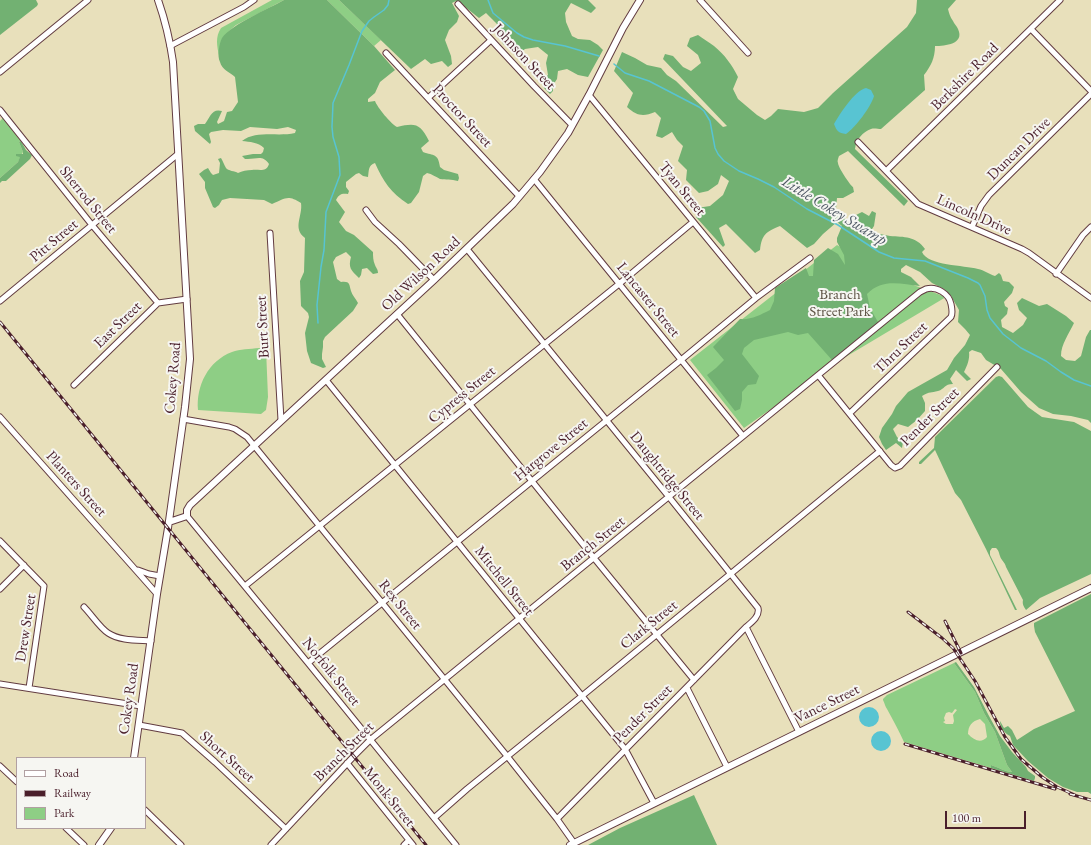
<!DOCTYPE html>
<html>
<head>
<meta charset="utf-8">
<style>
	body { margin:0 }
	#map { position:relative; width:1091px; height:845px; overflow:hidden; background:#e8e0bb; font-family:"EB Garamond",serif }
	canvas { display:block }
	.legend { position:absolute; left:16px; top:757px; width:130px; height:72px; box-sizing:border-box; background:#f6f6f2; border:1px solid #b1a0a2; margin:0; padding:5px 7px; list-style:none; font-size:12px; color:#4a1f2b }
	.legend li { display:flex; align-items:center; gap:8px; height:20px }
	.legend b { width:20px; border:1px solid #b1a0a2 }
	.scale { position:absolute; left:945px; top:811px; width:81px; height:18px; box-sizing:border-box; border:2px solid #4a1f2b; border-top:0; padding-left:5px; font-size:12px; line-height:14px; white-space:nowrap; color:#4a1f2b; -webkit-text-stroke:3px #f6f6f2; paint-order:stroke }
</style>
</head>
<body>
<div id="map">
<canvas width="1091" height="845"></canvas>
<ul class="legend">
<li><b style="height:5px;background:#fff"></b>Road</li>
<li><b style="height:5px;background:#4a1f2b"></b>Railway</li>
<li><b style="height:11px;background:#8ece85"></b>Park</li>
</ul>
<div class="scale">100 m</div>
</div>
<script>
const context = document.querySelector('canvas').getContext('2d');
context.lineJoin = 'round';
function paint(path, color) {
  context.fillStyle = color;
  context.fill(path, 'evenodd');
}
function strokePath(path, color, width, dash) {
  context.strokeStyle = color;
  context.lineWidth = width;
  context.lineCap = dash ? 'butt' : 'round';
  context.setLineDash(dash || []);
  context.stroke(path);
}
function drawText(font, color, halo, rows, align = 'center') {
  context.font = font + ' "EB Garamond",serif';
  context.lineWidth = 4;
  context.setLineDash([]);
  context.textBaseline = 'middle';
  context.strokeStyle = halo;
  context.fillStyle = color;
  for (const [text, x, y, turn = 0] of rows) {
    context.save();
    context.translate(x, y);
    context.rotate((+turn || 0) * Math.PI / 180);
    context.textAlign = isNaN(turn) ? turn : align;
    if (halo) context.strokeText(text, 0, 0);
    context.fillText(text, 0, 0);
    context.restore();
  }
}
paint(new Path2D(`
	M272,0H284L236,25L229,31L219,49V56C217,46 215,37 221,28Z
	M327,0H339L381,40L374,46Z
	M2,117L21,141L19,142L23,152L18,162L0,178V121L2,119Z
	M837,245L886,275L946,297L812,377L798,390L744,428L690,360Z
	M259,348L266,349L268,397L266,410L261,414L198,410C196,386 208,361 232,352C240,349 250,349 259,348Z
	M954,663L975,692L984,713L995,732L1007,765L1012,772C1005,772 998,767 991,765V768L904,742C899,731 893,720 887,709C885,706 885,704 883,700V699L887,695ZM955,709L957,710L953,715L954,721L953,724H946L943,722L945,721L944,718L946,713L949,712L952,713ZM980,719L985,724L987,737C981,744 974,740 968,734C968,726 972,721 980,719Z`), '#8ece85');
paint(new Path2D(`
	M0,0H36L38,4L37,6L0,35Z
	M284,0H327L374,46L395,70L380,82L375,93L368,99V102L375,101C377,107 391,124 397,127C415,123 420,123 429,141L421,148L423,152C434,156 438,153 440,167L444,170L458,174L459,178L458,181C451,179 446,180 440,179C436,177 432,174 427,173L423,176L419,192L411,203L408,204C391,193 383,181 375,163C368,165 369,171 368,177L363,176L359,173L356,174L346,182V187L349,191L348,194C342,193 339,194 336,200L345,212L339,222L346,231L354,235L373,252C373,256 373,261 375,265C376,268 378,269 378,273L373,274L367,268L362,269L361,275L359,278C351,270 348,268 351,257L346,252L336,257L333,262L337,279L341,282C350,281 349,284 351,291C352,295 356,299 358,303L353,311L325,337L323,341V347L322,354V359L326,367L323,368L311,363L307,351L305,333L309,317L308,313L301,306L300,281L304,272L305,238C292,228 303,216 301,203C287,194 285,199 272,204L264,200L230,198L222,200L219,205L215,208L213,207L205,188V182L199,174L204,170L208,168L211,173L213,175L219,173L220,163L218,159L221,158C223,161 224,165 226,168C228,171 235,171 238,173C242,171 247,170 252,170C259,169 266,173 269,164C262,154 256,160 245,159L242,156L253,154H261L263,152L264,148C258,142 250,142 242,141C256,130 279,137 295,133L296,130L288,127L277,129L250,127L241,131L223,130L211,132L209,134L211,142L210,144L195,131L194,126L198,124H205C210,117 212,108 222,111L217,122L218,124L224,121L227,112L232,111L238,102L235,77C230,72 222,70 220,62C217,56 219,44 222,38C232,24 268,9 284,0Z
	M339,0H588L596,8L591,13L571,3L565,13L566,22L572,36L578,39L590,40L598,45L603,50L588,77L578,75L567,69L558,71L557,79L553,85V91L550,94L544,88L543,79L548,75L546,63L548,55L538,47L525,49L519,54L503,44L500,37L498,25L486,13L479,18L465,7L456,1L452,3L459,16L457,22L449,30L445,40L451,56L452,64L448,67L442,61L431,64L425,59L411,69Z
	M917,0H956L948,9C949,13 950,17 953,21C954,24 957,26 958,29C965,44 945,46 935,46C935,58 931,66 924,75L925,90L881,129C878,129 874,128 871,129C863,132 856,139 855,149L908,201L904,206L848,151L839,156C838,159 837,161 838,163C838,167 850,185 853,187L854,192L843,198H837L836,209L843,217L851,224L854,216L862,212L869,216L872,211L876,213L874,226L870,232C877,233 883,235 890,236C904,237 916,236 925,249L922,252C928,266 964,265 978,269C984,270 989,274 995,276L999,273L1001,275L1003,281L1009,282L1014,287L1012,293L1004,302L1005,306L1008,308L1007,314L1001,320L1002,327L1013,333L1023,325L1027,318L1019,310L1017,303L1022,298L1039,306L1047,304L1066,316L1074,323C1069,334 1061,344 1061,356L1066,360L1075,361L1081,356L1086,337L1090,330H1091V423L1088,420L1071,416L1053,414L1039,408L1021,392L1001,369L986,360L981,353L972,350L969,352C970,359 967,366 964,372L971,379L967,381L956,370L950,379L953,384C944,384 945,389 938,391C931,393 930,391 922,396L925,403V411L917,420L908,427L898,424L893,429L897,437L903,442L902,448L896,443L886,450L882,444L879,437L882,428L892,414L896,406L908,392L947,370L954,358L965,345L970,335L965,329L958,322L959,310L951,296L944,289L932,283L920,272L906,265L901,269V272L911,277L920,286C901,284 882,278 867,294L870,308L878,322L832,360L808,333L798,335L788,332L754,340L744,348L742,354L759,376L756,384L748,385L742,392V400L740,409L735,411L707,375L716,368L724,360L713,347L740,319C751,320 760,315 770,310L774,301L775,288L806,268L809,276H813L814,260L828,248L838,254L845,265L844,255L837,242V238L842,226L837,222L823,234L814,244L807,248L780,226C766,232 762,234 760,250L755,253L726,224L719,228L725,245L723,247L696,217L697,208L710,206L723,195L729,181L721,175L718,184L708,191L699,193L686,180L687,170L678,161L683,146L677,140L672,132L662,138L656,136L661,118L655,112C643,117 637,116 627,107L633,93L614,71L622,52L635,58L647,65L661,68L667,75L676,81L723,127L727,126L663,59L665,54L673,56L683,67L691,71L701,63L698,55L687,46L690,38L698,35C703,39 709,42 714,46C725,55 732,65 738,77L733,89L738,99L757,115L765,120L771,116L778,109L804,112L818,108L833,93L907,27L916,13Z
	M21,141L26,150L32,155L30,159L6,181H2L0,183V178L18,162L20,157L16,156V154H23V152L19,142Z
	M999,376L1002,377L1028,407L1042,417L1074,422L1091,431V574L1040,598L1026,610C1024,607 1022,604 1023,600L1006,567C1005,562 1001,560 1000,556C999,553 999,551 996,548H992L990,551V555L1017,610H1015L986,549L961,500L955,493L935,450L921,464H919V462L934,448L935,437L996,377Z
	M1091,594V794L1088,792H1077L1063,787L1048,778L1028,761L1013,745L1010,736C1004,733 1000,727 1000,721L1004,728L1008,726L1012,730L1017,740L1034,729L1075,711L1035,632L1034,626V623Z
	M956,662L974,687L989,716L1000,736L1012,752L1026,767L1028,771L1035,776V778L1034,781L991,768V765C998,767 1005,772 1012,772L1007,765L995,732L984,713L975,692L954,663Z
	M694,795L717,845H588L620,828Z`), '#72b172');
paint(new Path2D(`
	M866,88L871,90L874,96C871,107 855,128 846,134C838,133 837,131 834,124C840,114 854,91 866,88Z
	M859 717a10 10 0 1 1 20 0a10 10 0 1 1-20 0Z
	M871 741a10 10 0 1 1 20 0a10 10 0 1 1-20 0Z`), '#58c4d2');
strokePath(new Path2D(`
	M488,0L493,13L517,33L524,37L533,40L565,46L599,56
	M614,64L625,73L649,81L699,107L704,111L710,121L715,148L718,154L724,161L739,171L758,179L774,187L807,209L838,225L879,252L894,258L925,261L968,278L978,283L980,285L985,296L987,310L990,318L1003,334L1021,348L1046,361L1061,372L1074,380L1091,386
	M318,323L317,305L321,267L324,250L326,212L340,175L339,157L333,137L332,127L333,103L349,65L362,31L369,21L374,17L384,10L388,5L389,0`), '#58c4d2', 1.5);
const minor = new Path2D(`
	M700,0L748,53
	M458,4L534,86L572,125
	M1031,29L1091,91
	M170,46L244,7L254,0
	M386,53L519,196
	M0,72L88,0
	M589,95L756,298
	M428,98L491,40
	M0,110L92,225L158,303
	M858,142L918,204L1022,249L1029,253L1091,298
	M886,171L1060,0
	M534,179L743,436
	M366,210L375,222L399,244L434,280
	M972,227L981,206L989,195L1091,94
	M270,233L281,420
	M467,249L669,497L758,608C760,616 752,622 746,627L799,732
	M1056,274L1083,235L1091,227
	M0,301L178,154
	M397,314L594,558L694,680
	M818,375L891,465L895,468L900,466L997,367
	M326,380L625,749L654,803
	M74,385L158,303L187,299
	M0,417L157,594
	M183,419L229,427L235,429L247,437L507,756L557,819L574,843
	M187,516L308,663L456,845
	M0,541L44,586L29,688
	M138,570L149,574L160,576
	M245,586L619,284L693,222
	M0,589L24,565
	M84,607C91,614 100,628 108,633C120,641 137,640 151,641
	M308,663L681,360L756,298L810,258
	M0,684L141,706
	M687,688L727,767
	M139,725L182,733L215,762L286,829
	M347,763L413,845
	M0,766L17,782
	M145,810L181,845
	M434,818L467,789L582,696L880,451
	M557,819L746,627
	M66,828L84,845
	M271,845L354,756L370,740L445,679L920,292C922,291 924,290 926,289C937,286 949,294 951,304C952,309 953,313 951,317L850,413
	M404,845L409,840`);
const tertiary = new Path2D(`
	M169,522L187,516V510L190,505L434,280L513,204L540,172L568,133L589,95L623,28L640,0
	M134,758L157,594L168,528L185,407L190,359L173,62C170,41 165,20 158,0
	M99,845L111,828
	M570,845L1091,588`);
strokePath(minor, '#623c41', 7);
strokePath(tertiary, '#623c41', 8);
strokePath(minor, '#fff', 5);
strokePath(tertiary, '#fff', 6);
const rail = new Path2D(`
	M0,322L426,845
	M908,612L942,638L953,648L975,681L1005,737L1021,759L1042,777L1057,787L1075,795
	M945,621L961,653
	M905,744L1055,789
	M1070,794L1091,800`);
strokePath(rail, '#4a1f2b', 3);
strokePath(rail, '#f6f6f2', 1.5, [4.5]);
drawText('15px', '#4a1f2b', '#f6f6f2', [
	["Johnson Street",524,57,47],
	["Berkshire Road",965,77,-45],
	["Proctor Street",462,116,47],
	["Duncan Drive",1019,149,-45],
	["Tyan Street",682,189,51],
	["Sherrod Street",88,200,51],
	["Lincoln Drive",974,215,24],
	["Pitt Street",54,241,-40],
	["Old Wilson Road",421,274,-43],
	["Lancaster Street",648,300,51],
	["East Street",118,325,-44],
	["Burt Street",263,327,-93],
	["Thru Street",901,348,-44],
	["Cokey Road",173,378,-85],
	["Cypress Street",462,395,-39],
	["Pender Street",930,417,-45],
	["Hargrove Street",551,450,-39],
	["Daughtridge Street",667,476,51],
	["Planters Street",76,484,48],
	["Branch Street",593,544,-39],
	["Mitchell Street",504,581,51],
	["Rex Street",400,605,51],
	["Clark Street",649,625,-39],
	["Drew Street",26,628,-81],
	["Norfolk Street",331,672,51],
	["Cokey Road",129,699,-82],
	["Vance Street",827,704,-26],
	["Pender Street",643,714,-45],
	["Branch Street",344,752,-45],
	["Short Street",227,757,42],
	["Monk Street",389,797,51]
]);
drawText('15px', '#5e5446', '#f6f6f2', [
	["Branch",840,295],
	["Street Park",840,312]
]);
drawText('italic 16px', '#4f5965', '#f6f6f2', [
	["Little Cokey Swamp",834,211,31]
]);
</script>
</body>
</html>
